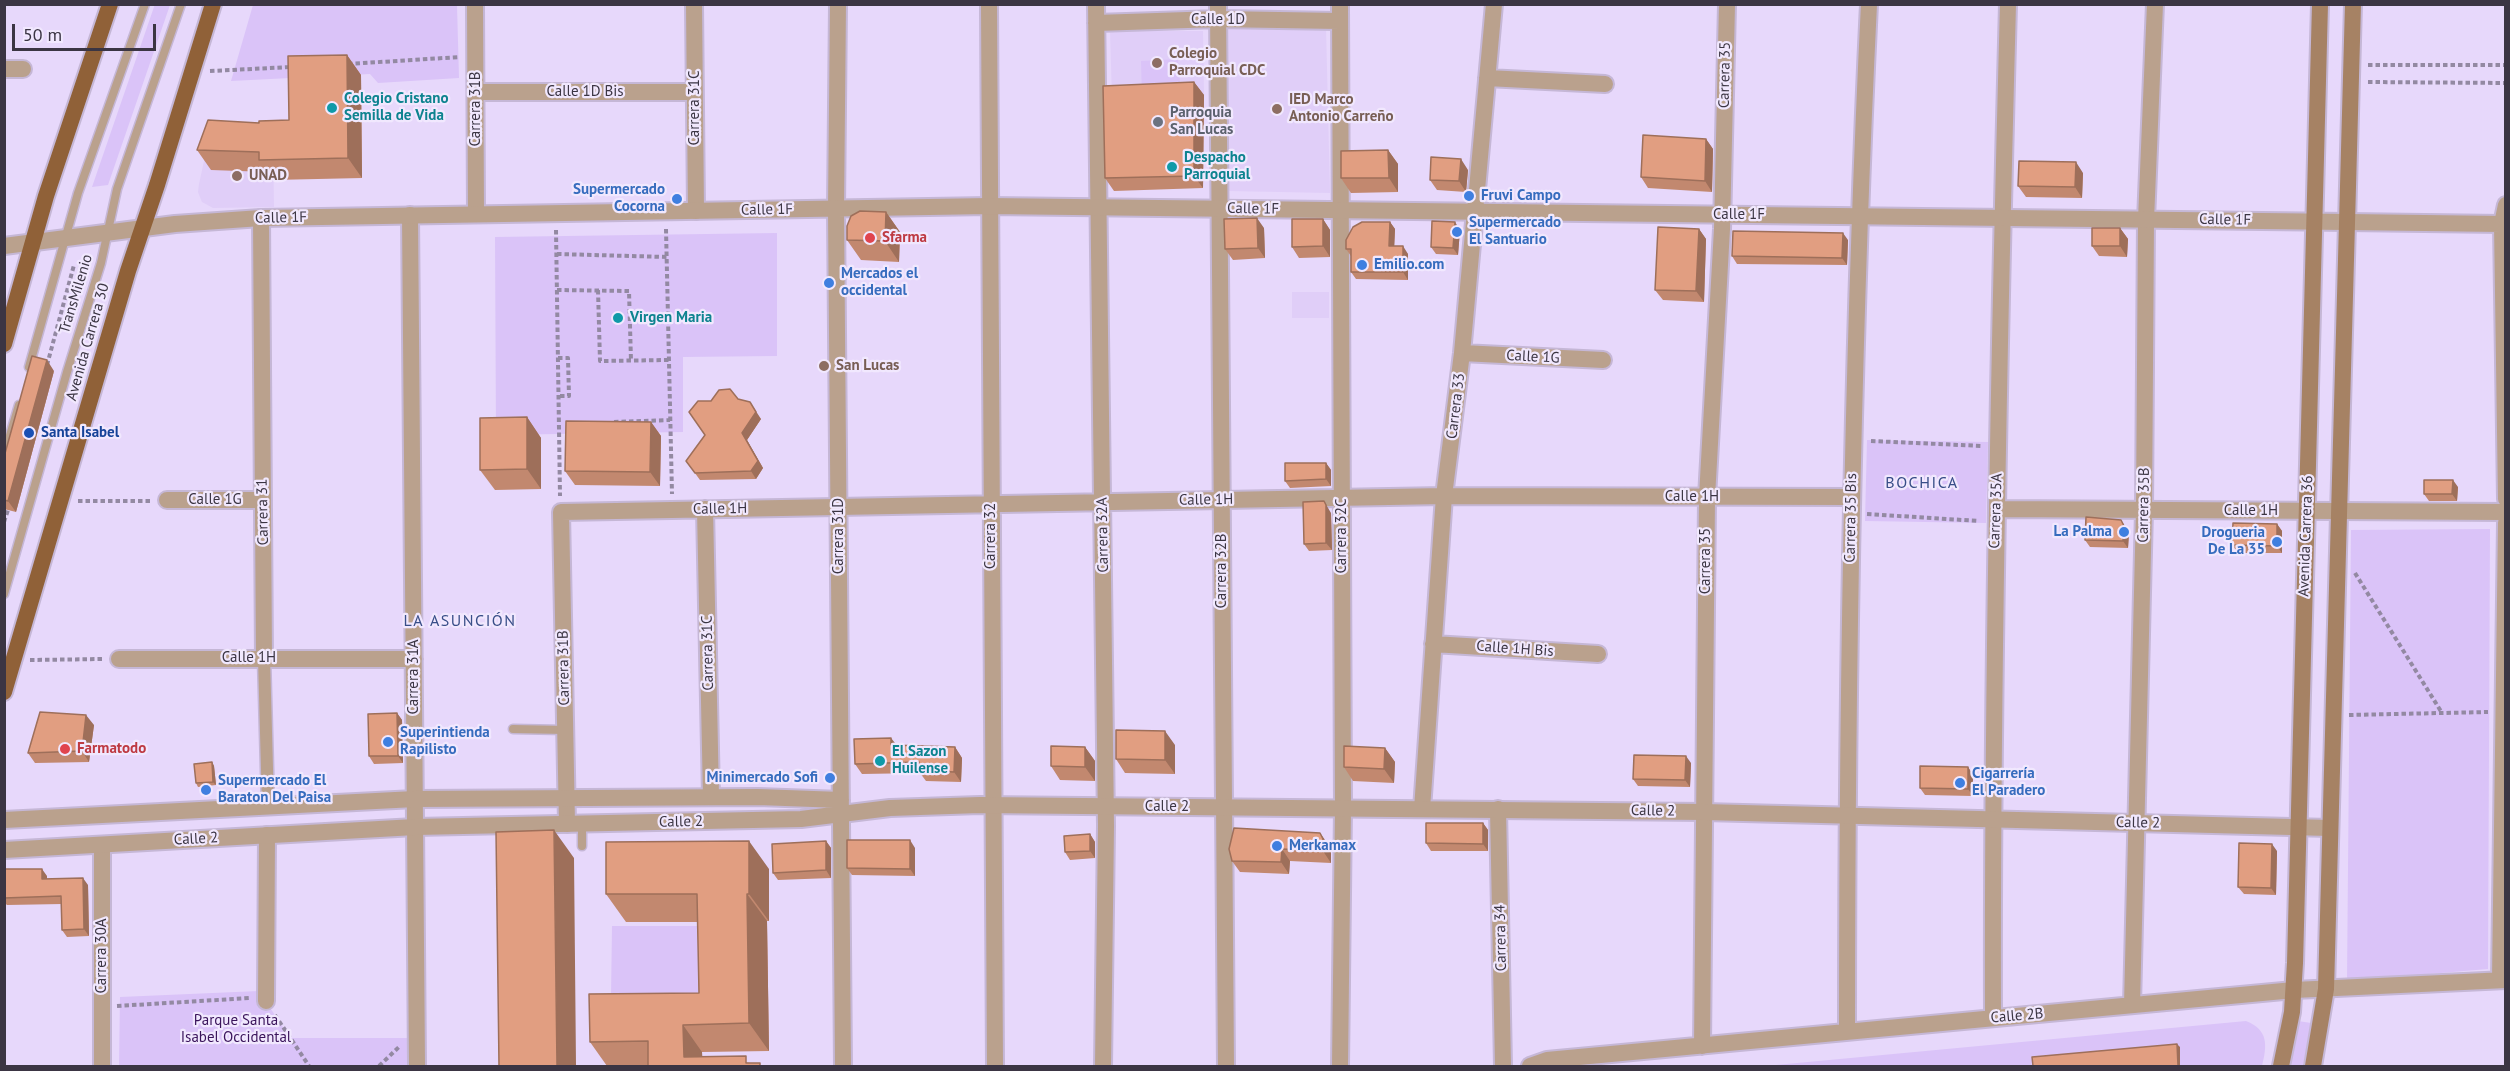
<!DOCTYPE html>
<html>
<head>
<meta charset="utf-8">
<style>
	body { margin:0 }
	#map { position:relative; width:2510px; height:1071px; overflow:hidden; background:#e7d8fb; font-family:"PT Sans",sans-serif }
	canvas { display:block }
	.frame { position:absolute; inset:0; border:6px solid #3b3543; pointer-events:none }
	.scale { position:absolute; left:12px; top:24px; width:144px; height:27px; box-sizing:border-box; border:3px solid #3b3543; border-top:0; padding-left:8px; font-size:18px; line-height:21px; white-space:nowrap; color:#3b3543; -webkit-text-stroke:4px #f1e8fe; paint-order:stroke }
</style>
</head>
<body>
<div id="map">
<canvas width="2510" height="1071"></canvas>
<div class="frame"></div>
<div class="scale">50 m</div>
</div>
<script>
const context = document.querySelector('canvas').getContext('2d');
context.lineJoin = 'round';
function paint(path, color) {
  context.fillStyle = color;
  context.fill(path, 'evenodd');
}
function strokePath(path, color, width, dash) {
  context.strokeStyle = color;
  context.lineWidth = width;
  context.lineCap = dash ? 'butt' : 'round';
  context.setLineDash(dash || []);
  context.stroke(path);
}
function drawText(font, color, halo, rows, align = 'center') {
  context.font = font + ' "PT Sans",sans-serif';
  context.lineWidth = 4.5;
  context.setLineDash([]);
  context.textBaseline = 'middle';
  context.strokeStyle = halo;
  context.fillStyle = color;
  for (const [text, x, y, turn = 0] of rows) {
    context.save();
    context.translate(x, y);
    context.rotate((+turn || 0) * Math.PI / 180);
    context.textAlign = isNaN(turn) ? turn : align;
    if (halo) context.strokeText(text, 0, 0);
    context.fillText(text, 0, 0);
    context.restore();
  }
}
paint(new Path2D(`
	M1225,27H1326L1330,193L1228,191Z
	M1110,31H1203L1204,95L1112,99Z
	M209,138L273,143L274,207L213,208L202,202L198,192L199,184Z
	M1292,292H1329V318H1292Z`), '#e0cef8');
paint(new Path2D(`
	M155,4L170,5L108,185L92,187Z
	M253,5H457L459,78L378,83L370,74L231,81Z
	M1178,59L1181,95L1142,98L1141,61Z
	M777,233V356L683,357V432L496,435L495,237Z
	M1867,440L1988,442L1986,523L1865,521Z
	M2490,529L2488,969L2347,981L2351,530Z
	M612,926H713V997H611Z
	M259,991L290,1038H408V1066H119L120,997Z
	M2246,1021C2269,1030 2267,1046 2262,1066H1765Z
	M2298,1021L2311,1023L2303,1066H2290Z`), '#dac3f8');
const service = new Path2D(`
	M29,367L78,193L145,4
	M4,456L19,405
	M4,594L67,372L101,263L117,189L181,4
	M513,729L565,730
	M582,823V846`);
const pedestrian = new Path2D(`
	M264,658L268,806`);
const minor = new Path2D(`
	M475,4L476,214
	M694,4L696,211
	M989,4L995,1066
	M1096,4L1106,826L1103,1066
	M1218,4L1226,1066
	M1340,4L1343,808L1340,1066
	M1096,23L1218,19L1339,21
	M4,69H23
	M1487,78L1605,84
	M476,92H694
	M2506,205L2502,224L2506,499
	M836,209L838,4
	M410,215L417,1066
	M261,218L264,658
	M2347,222L2502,224
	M1462,353L1603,360
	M167,500H263
	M705,509L711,797
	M1997,509L2506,512
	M1433,644L1598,654
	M119,659H414
	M1422,809L1444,496L1462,353L1494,4
	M1498,809L1503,1066
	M567,824L561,512L1444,496L1851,497
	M102,845V1066
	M2500,980L2506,523
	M266,1001L267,835
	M2132,1005L2144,510L2146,220L2155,4
	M1993,1018C1992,680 1999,342 2008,4
	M1847,1032C1847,689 1852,347 1869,4
	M1702,1046L1707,497L1722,229L1727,4
	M1530,1066L1547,1060L2294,990L2506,980`);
const tertiary = new Path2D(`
	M836,209L843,1066
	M4,246L175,224L261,218L989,206L2347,222
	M4,820L415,799L758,797L841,800
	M4,850L415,827L801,819L890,808L980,805L1704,812L2330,828`);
const secondary = new Path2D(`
	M2281,1066L2292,1012L2295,963L2320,4
	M2313,1066L2326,989L2353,4`);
const trunk = new Path2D(`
	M4,344L46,196L110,4
	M4,692L128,271L157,185L213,4`);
strokePath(service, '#c5b7d6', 11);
strokePath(pedestrian, '#c5b7d6', 15);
strokePath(minor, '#c5b7d6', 20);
strokePath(tertiary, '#c5b7d6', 20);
strokePath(secondary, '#c5b7d6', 20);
strokePath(trunk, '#c5b7d6', 20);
strokePath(new Path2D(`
	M348,64L460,57
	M2368,65H2506
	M210,71L292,67
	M2368,82L2506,83
	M666,229L672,494
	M556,230L560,496
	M557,254L667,257
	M557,290L629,291L631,361
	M598,290L600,361L669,360
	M558,358H568L569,396H559
	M47,365L74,265
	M614,422L670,420
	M1871,441L1983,446
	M78,501H151
	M1867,514L1979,521
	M4,522L8,510
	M2355,573L2442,713
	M30,660L103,659
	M2349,715L2488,712
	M117,1006L250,998
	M275,1015L309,1066
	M379,1066L400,1046`), '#9389a2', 4, [4.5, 3]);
strokePath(service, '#baa18d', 8);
strokePath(pedestrian, '#baa18d', 12);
strokePath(minor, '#baa18d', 16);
strokePath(tertiary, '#baa18d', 16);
strokePath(secondary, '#a68264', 16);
strokePath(trunk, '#906138', 16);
paint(new Path2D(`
	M347,55L361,75L362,178L273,180L268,172L211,170L197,150L259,123L289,120Z
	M1194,82L1204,95L1203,188L1114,191L1105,178Z
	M1706,139L1713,149L1712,192L1648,188L1641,177Z
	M1388,150L1398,164V192L1351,193L1341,178Z
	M1468,170L1466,192L1437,190L1430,180Z
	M2083,173L2082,198L2026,197L2018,186Z
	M886,212L900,232L899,262L861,260L847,240Z
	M1323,219L1330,230V257L1299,258L1292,247Z
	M1390,222L1395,229L1394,246L1408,254V280L1356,279L1351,272V256L1346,249Z
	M1264,228L1265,258L1233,260L1225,249Z
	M2120,228L2128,239L2127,257L2099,256L2092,246Z
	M1699,229L1706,239L1704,302L1663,300L1655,290Z
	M1460,230L1458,255L1436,254L1431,247Z
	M1848,240L1847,265L1737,264L1732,256Z
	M54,371L16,512L4,509V457Z
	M738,399L761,419L747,440L763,468L756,479L700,480L686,461L705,435L711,401Z
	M527,417L541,438V489L495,490L480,470Z
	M651,422L661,436L660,486L575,485L565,471Z
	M1326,463L1331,470V486L1290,488L1285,481Z
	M2458,487L2457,501H2429L2424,494Z
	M1331,513L1332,550L1309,551L1304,544Z
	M2121,520L2129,533L2128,548L2090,547L2085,540Z
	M2277,524L2282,531V553H2238L2232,545Z
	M397,713L402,720L403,763L374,764L369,756Z
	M94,725L89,762L35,763L28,753Z
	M896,745L955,747L962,758L961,782L926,781L920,773L862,774L855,764Z
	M1175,745V774L1125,773L1116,759Z
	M1085,747L1095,761V781L1060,780L1051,766Z
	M1385,748L1395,762L1394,783L1353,781L1344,767Z
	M212,762L214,766L216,785L198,787L196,783Z
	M1691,763L1690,787L1638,786L1633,779Z
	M1968,767L1973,775V796L1925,795L1920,788Z
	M1483,823L1488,830V851H1431L1426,843Z
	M1090,834L1095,842V858L1070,860L1065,852Z
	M826,841L831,848V878L778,880L773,873Z
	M1328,844L1331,850V863L1290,861L1289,874L1240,872L1232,861L1229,849Z
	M915,848V876L852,875L847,868Z
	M2277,851L2276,895L2244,894L2238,887Z
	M4,869L47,876V879L88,885L89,936L67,937L62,930V904L7,905L4,902Z
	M769,869V921H767L769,1051L702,1052V1057L750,1063L763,1066H607L590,1042L699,993L698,922H626L606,894Z`), '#c2886f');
paint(new Path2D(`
	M347,55L361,75L362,178L348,158Z
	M1194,82L1204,95L1203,188L1194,176Z
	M1706,139L1713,149L1712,192L1705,181Z
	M1388,150L1398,164V192L1389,178Z
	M1461,159L1468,170L1466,192L1459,181Z
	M2076,162L2083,173L2082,198L2075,187Z
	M886,212L900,232L899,262L885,241Z
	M1257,218L1264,228L1265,258L1258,248Z
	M1323,219L1330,230V257L1323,246Z
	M1390,222L1395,229L1394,254L1389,246Z
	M1455,222L1460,230L1458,255L1453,248Z
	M2120,228L2128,239L2127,257L2120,246Z
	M1699,229L1706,239L1704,302L1696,291Z
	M1843,233L1848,240L1847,265L1842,258Z
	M1403,246L1408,254V280L1403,272Z
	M47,360L54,371L16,512L8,501Z
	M750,402L761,419L747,440L763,468L756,479L751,471L742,433Z
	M527,417L541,438V489L527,469Z
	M651,422L661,436L660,486L650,472Z
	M1326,463L1331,470V486L1326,479Z
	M2453,480L2458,487L2457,501L2452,494Z
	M1324,501L1331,513L1332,550L1326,543Z
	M2121,520L2129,533L2128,548L2123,541Z
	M2277,524L2282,531V553L2277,546Z
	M397,713L402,720L403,763L398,756Z
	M86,715L94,725L89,762L82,751Z
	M1165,731L1175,745V774L1165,760Z
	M891,738L899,748L891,745Z
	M955,747L962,758L961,782L954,772Z
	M1085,747L1095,761V781L1085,767Z
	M1385,748L1395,762L1394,783L1384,769Z
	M1686,756L1691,763L1690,787L1685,780Z
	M212,762L214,766L216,785L213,782Z
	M1968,767L1973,775V796L1968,789Z
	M1483,823L1488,830V851L1483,844Z
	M554,830L574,858L576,1066H557Z
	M1320,833L1328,844L1331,850V863L1323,851Z
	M1090,834L1095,842V858L1090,851Z
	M910,840L915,848V876L910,869Z
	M749,841L769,869V921L749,894Z
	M826,841L831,848V878L826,870Z
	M2272,844L2277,851L2276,895L2271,888Z
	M1282,849L1290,861L1289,874L1281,862Z
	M42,869L47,876V886L42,879Z
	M83,878L88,885L89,936L84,929Z
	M747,894L767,921L769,1051L749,1023Z
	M683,1025L702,1052L703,1066L684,1057Z
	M2177,1044L2180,1047V1066H2178Z`), '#9e6f5a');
const building = new Path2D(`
	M347,55L348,158L259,160V152L197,150L208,120L259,123V121L289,120L288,56Z
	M1194,82V176L1105,178L1103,86Z
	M1643,135L1706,139L1705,181L1641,177Z
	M1388,150L1389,178H1341V151Z
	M1431,157L1461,159L1459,181L1430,180Z
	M2019,161L2076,162L2075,187L2018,186Z
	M860,211L886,212L885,241L847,240V226L851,216Z
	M1257,218L1258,248L1225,249L1224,219Z
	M1292,219H1323V246L1292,247Z
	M1432,221L1455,222L1453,248L1431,247Z
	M1362,222H1390L1389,246H1403V272H1351V249H1346V240L1353,227Z
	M1658,227L1699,229L1696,291L1655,290Z
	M2092,228H2120V246H2092Z
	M1733,231L1843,233L1842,258L1732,256Z
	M32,356L47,360L8,501L4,500V457Z
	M730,389L738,399L750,402L756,412L742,433L758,461L751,471L695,473L686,461L705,435L689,412L698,401H711L719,390Z
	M527,417V469L480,470V418Z
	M566,421L651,422L650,472L565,471Z
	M1285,463H1326V479L1285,481Z
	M2424,480H2453L2452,494H2424Z
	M1324,501L1326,505V543L1304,544L1303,502Z
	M2086,517L2121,520L2124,526L2123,541L2085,540Z
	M2233,523L2277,524V546L2232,545Z
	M40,712L86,715L82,751L28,753Z
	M397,713L398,756H369L368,714Z
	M1116,730L1165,731V760L1116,759Z
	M891,738V745L955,747L954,772L918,770L919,762L855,764L854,739Z
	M1051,746L1085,747V767L1051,766Z
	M1344,746L1385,748L1384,769L1344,767Z
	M1634,755L1686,756L1685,780L1633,779Z
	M212,762L213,782L196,783L194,764Z
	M1920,766L1968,767V789L1920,788Z
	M1426,823H1483V844L1426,843Z
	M1234,828L1320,833L1323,839V851L1282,849L1281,862L1232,861L1229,849Z
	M554,830L557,1066H499L496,832Z
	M1090,834V851L1065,852L1064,836Z
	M847,840H910V869L847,868Z
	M749,841V894H747L749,1023L683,1025L684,1057L746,1056V1063H760V1066H648V1041L590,1042L589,994L699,993L697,894H606V842Z
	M826,841V870L773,873L772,844Z
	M2239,843L2272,844L2271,888L2238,887Z
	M4,869H42V879L83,878L84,929L62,930L61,896L4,898Z
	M2177,1044L2178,1066H2033L2032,1057Z`);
paint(building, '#e19e81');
strokePath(building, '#9e6f5a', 1.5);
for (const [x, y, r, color] of [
	[1157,63,6,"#8d6e63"],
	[332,108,6,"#0f9aa8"],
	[1277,109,6,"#8d6e63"],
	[1158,122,6,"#6b7280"],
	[1172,167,6,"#0f9aa8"],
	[237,176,6,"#8d6e63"],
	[1469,196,6,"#3f7fe0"],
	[677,199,6,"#3f7fe0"],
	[1457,232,6,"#3f7fe0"],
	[870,238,6,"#e0444e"],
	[1362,265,6,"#3f7fe0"],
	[829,283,6,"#3f7fe0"],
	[618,318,6,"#0f9aa8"],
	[824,366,6,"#8d6e63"],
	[29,433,6,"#1a4fb4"],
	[2124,532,6,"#3f7fe0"],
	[2277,542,6,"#3f7fe0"],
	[388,742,6,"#3f7fe0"],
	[65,749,6,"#e0444e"],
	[880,761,6,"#0f9aa8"],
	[830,778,6,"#3f7fe0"],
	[1960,783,6,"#3f7fe0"],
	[206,790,6,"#3f7fe0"],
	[1277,846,6,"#3f7fe0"]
]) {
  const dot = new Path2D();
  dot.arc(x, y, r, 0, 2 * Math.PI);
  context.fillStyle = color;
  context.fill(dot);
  strokePath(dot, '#f1e8fe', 2);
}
drawText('15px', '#3b3543', '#f1e8fe', [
	["Calle 1D",1218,20],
	["Carrera 35",1725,75,-89],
	["Calle 1D Bis",585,92],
	["Carrera 31C",695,108,-90],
	["Carrera 31B",476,109,-90],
	["Calle 1F",1253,209,1],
	["Calle 1F",767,210,-1],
	["Calle 1F",1739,215],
	["Calle 1F",281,218,-1],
	["Calle 1F",2225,220,1],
	["TransMilenio",76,294,-73],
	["Avenida Carrera 30",88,342,-74],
	["Calle 1G",1533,357,3],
	["Carrera 33",1456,406,-83],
	["Calle 1H",1692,497],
	["Calle 1G",215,500],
	["Calle 1H",1206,500,-1],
	["Carrera 35B",2144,505,-89],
	["Calle 1H",720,509,-1],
	["Carrera 35A",1996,511,-88],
	["Calle 1H",2251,511],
	["Carrera 31",263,512,-91],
	["Carrera 35 Bis",1851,518,-89],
	["Carrera 32A",1103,535,-91],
	["Carrera 31D",839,536,-90],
	["Carrera 32",991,536,-90],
	["Carrera 32C",1342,536,-90],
	["Avenida Carrera 36",2306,536,-88],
	["Carrera 35",1706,561,-90],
	["Carrera 32B",1222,571,-90],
	["Calle 1H Bis",1515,649,4],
	["Carrera 31C",708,653,-91],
	["Calle 1H",249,658],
	["Carrera 31B",564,668,-91],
	["Carrera 31A",414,677,-90],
	["Calle 2",1167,807],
	["Calle 2",1653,811,1],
	["Calle 2",681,822,-1],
	["Calle 2",2138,823,1],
	["Calle 2",196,839,-3],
	["Carrera 34",1501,938,-91],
	["Carrera 30A",102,956,-90],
	["Calle 2B",2017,1016,-5]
]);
drawText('bold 15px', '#785e54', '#f1e8fe', [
	["Colegio",1169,54],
	["Parroquial CDC",1169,71],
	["IED Marco",1289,100],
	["Antonio Carreño",1289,117],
	["UNAD",249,176],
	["San Lucas",836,366]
], 'left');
drawText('bold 15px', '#0d838f', '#f1e8fe', [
	["Colegio Cristano",344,99],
	["Semilla de Vida",344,116],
	["Despacho",1184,158],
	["Parroquial",1184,175],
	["Virgen Maria",630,318],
	["El Sazon",892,752],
	["Huilense",892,769]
], 'left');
drawText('bold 15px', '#5b616d', '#f1e8fe', [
	["Parroquia",1170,113],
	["San Lucas",1170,130]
], 'left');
drawText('bold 15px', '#366cbe', '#f1e8fe', [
	["Supermercado",665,190,"right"],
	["Cocorna",665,207,"right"],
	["Fruvi Campo",1481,196],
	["Supermercado",1469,223],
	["El Santuario",1469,240],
	["Emilio.com",1374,265],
	["Mercados el",841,274],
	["occidental",841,291],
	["La Palma",2112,532,"right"],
	["Drogueria",2265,533,"right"],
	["De La 35",2265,550,"right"],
	["Superintienda",400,733],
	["Rapilisto",400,750],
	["Cigarrería",1972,774],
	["El Paradero",1972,791],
	["Minimercado Sofi",818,778,"right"],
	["Supermercado El",218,781],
	["Baraton Del Paisa",218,798],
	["Merkamax",1289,846]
], 'left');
drawText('bold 15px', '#be3a42', '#f1e8fe', [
	["Sfarma",882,238],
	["Farmatodo",77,749]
], 'left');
drawText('bold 15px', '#164399', '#f1e8fe', [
	["Santa Isabel",41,433]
], 'left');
drawText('15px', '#3a145b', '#f1e8fe', [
	["Parque Santa",236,1021],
	["Isabel Occidental",236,1038]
]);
context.letterSpacing = '1.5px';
drawText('16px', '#384e88', '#f1e8fe', [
	["BOCHICA",1922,483],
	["LA ASUNCIÓN",460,621]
]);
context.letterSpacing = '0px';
</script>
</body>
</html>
